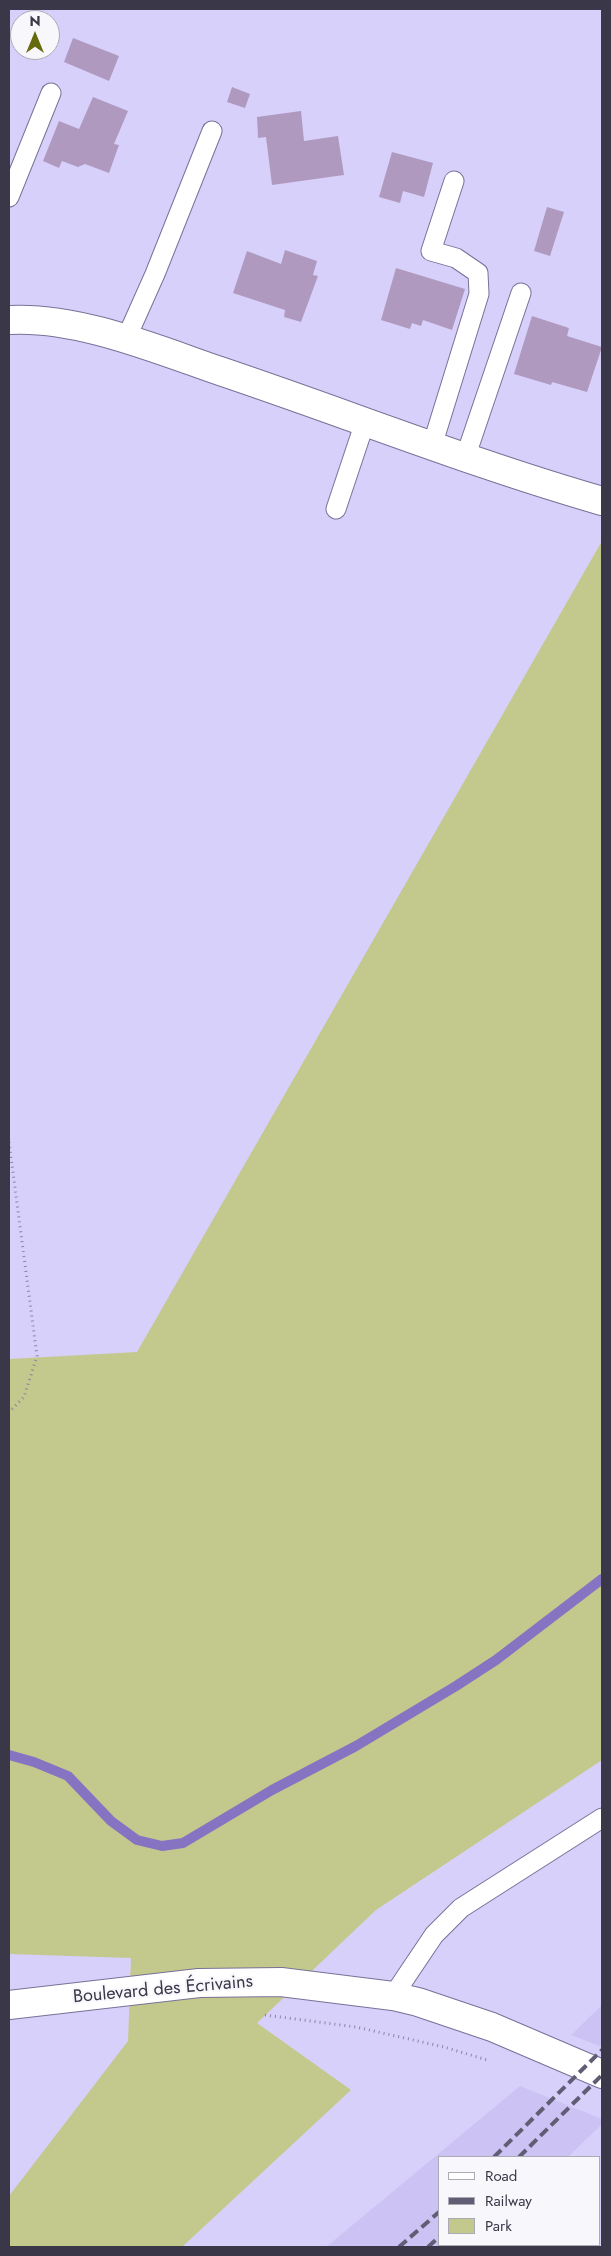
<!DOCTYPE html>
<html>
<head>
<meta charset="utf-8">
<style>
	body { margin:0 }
	#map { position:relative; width:611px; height:2256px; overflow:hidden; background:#d7d0fb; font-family:Jost,sans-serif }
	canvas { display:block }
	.frame { position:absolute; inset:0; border:10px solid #3a3748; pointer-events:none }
	.legend { position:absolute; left:438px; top:2156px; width:162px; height:90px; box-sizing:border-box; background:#f8f7fb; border:1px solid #acaab3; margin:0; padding:6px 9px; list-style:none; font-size:15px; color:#3a3748 }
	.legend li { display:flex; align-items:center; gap:10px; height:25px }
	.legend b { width:25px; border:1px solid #acaab3 }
	.north { position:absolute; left:10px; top:10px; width:50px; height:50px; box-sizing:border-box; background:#f8f7fb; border:1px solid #acaab3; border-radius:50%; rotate:0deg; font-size:14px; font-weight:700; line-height:20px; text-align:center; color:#3a3748 }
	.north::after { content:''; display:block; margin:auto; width:18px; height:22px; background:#656a0c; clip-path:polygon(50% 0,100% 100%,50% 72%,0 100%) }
</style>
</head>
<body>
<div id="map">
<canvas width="611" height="2256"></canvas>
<div class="frame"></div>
<ul class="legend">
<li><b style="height:6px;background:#fff"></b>Road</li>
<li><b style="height:6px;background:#615d74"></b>Railway</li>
<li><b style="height:14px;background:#c3c98c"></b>Park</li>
</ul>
<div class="north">N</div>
</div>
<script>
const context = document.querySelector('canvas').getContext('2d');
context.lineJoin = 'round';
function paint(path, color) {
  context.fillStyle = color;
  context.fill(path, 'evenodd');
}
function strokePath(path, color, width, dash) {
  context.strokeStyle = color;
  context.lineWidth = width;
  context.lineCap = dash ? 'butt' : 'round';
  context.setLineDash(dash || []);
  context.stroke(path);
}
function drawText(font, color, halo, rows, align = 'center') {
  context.font = font + ' Jost,sans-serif';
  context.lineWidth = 4;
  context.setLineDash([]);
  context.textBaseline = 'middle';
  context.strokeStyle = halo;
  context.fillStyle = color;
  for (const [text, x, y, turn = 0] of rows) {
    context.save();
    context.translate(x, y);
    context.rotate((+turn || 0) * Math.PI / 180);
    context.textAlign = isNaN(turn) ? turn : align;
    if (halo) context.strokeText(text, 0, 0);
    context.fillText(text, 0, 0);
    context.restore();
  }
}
paint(new Path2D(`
	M602,2005V2047L571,2035Z
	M520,2086L602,2119V2124L568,2157H440V2245H479L477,2247H326Z`), '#ccc3f4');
paint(new Path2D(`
	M602,541V1760L376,1910L257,2023L351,2090L182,2247H9V2196L128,2041L131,1958L9,1954V1359L137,1352Z`), '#c3c98c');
strokePath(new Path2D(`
	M9,1755L34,1762L68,1776L111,1821L137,1840L162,1846L183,1843L272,1790L356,1746L456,1686L496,1660L602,1579`), '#8674c3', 10);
paint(new Path2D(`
	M73,38L119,56L109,81L64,62Z
	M232,87L250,94L245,108L227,102Z
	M93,97L128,111L114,144L119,145L109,173L85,164L78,167L62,161L59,168L43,161L59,121L79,129Z
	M301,111L304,141L338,136L344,175L272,185L266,137L258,138L257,117Z
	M392,152L433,163L424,197L403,191L400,203L379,197Z
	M547,207L564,212L550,256L534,251Z
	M285,250L317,261L313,275L318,276L301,322L284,317L285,310L233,293L247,251L281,264Z
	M396,268L465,289L452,330L423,320L421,326L412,323L410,329L381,320Z
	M532,316L569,328L567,336L602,347L587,392L552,382L551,385L514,374Z`), '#b099be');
const lane = new Path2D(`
	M9,197L51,93
	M126,339L155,274L212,131
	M432,446L479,294L478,273L456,258L431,251L454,181
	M465,458L521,293
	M336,509L365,422
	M393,1996L434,1935L461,1908L602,1818`);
const street = new Path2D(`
	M9,320C77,316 156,349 220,371C348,414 473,464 602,501`);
const secondary = new Path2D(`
	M9,2005L199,1983L281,1982L393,1996L418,2002L492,2027L602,2074`);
strokePath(lane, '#787197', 21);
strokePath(street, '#787197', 30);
strokePath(secondary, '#787197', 30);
strokePath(new Path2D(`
	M9,1142L37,1356L24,1397L9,1412
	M265,2015L356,2027L444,2047L487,2060`), '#8b86a4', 3, [1, 4]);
strokePath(lane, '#fff', 19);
strokePath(street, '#fff', 28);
strokePath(secondary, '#fff', 28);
strokePath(new Path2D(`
	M494,2157L602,2050
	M519,2157L602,2075
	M399,2247L439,2212
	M428,2247L440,2236`), '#615d74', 4, [10, 5]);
drawText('18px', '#3a3748', '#f8f7fb', [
	["Boulevard des Écrivains",163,1990,-5]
]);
</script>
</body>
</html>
